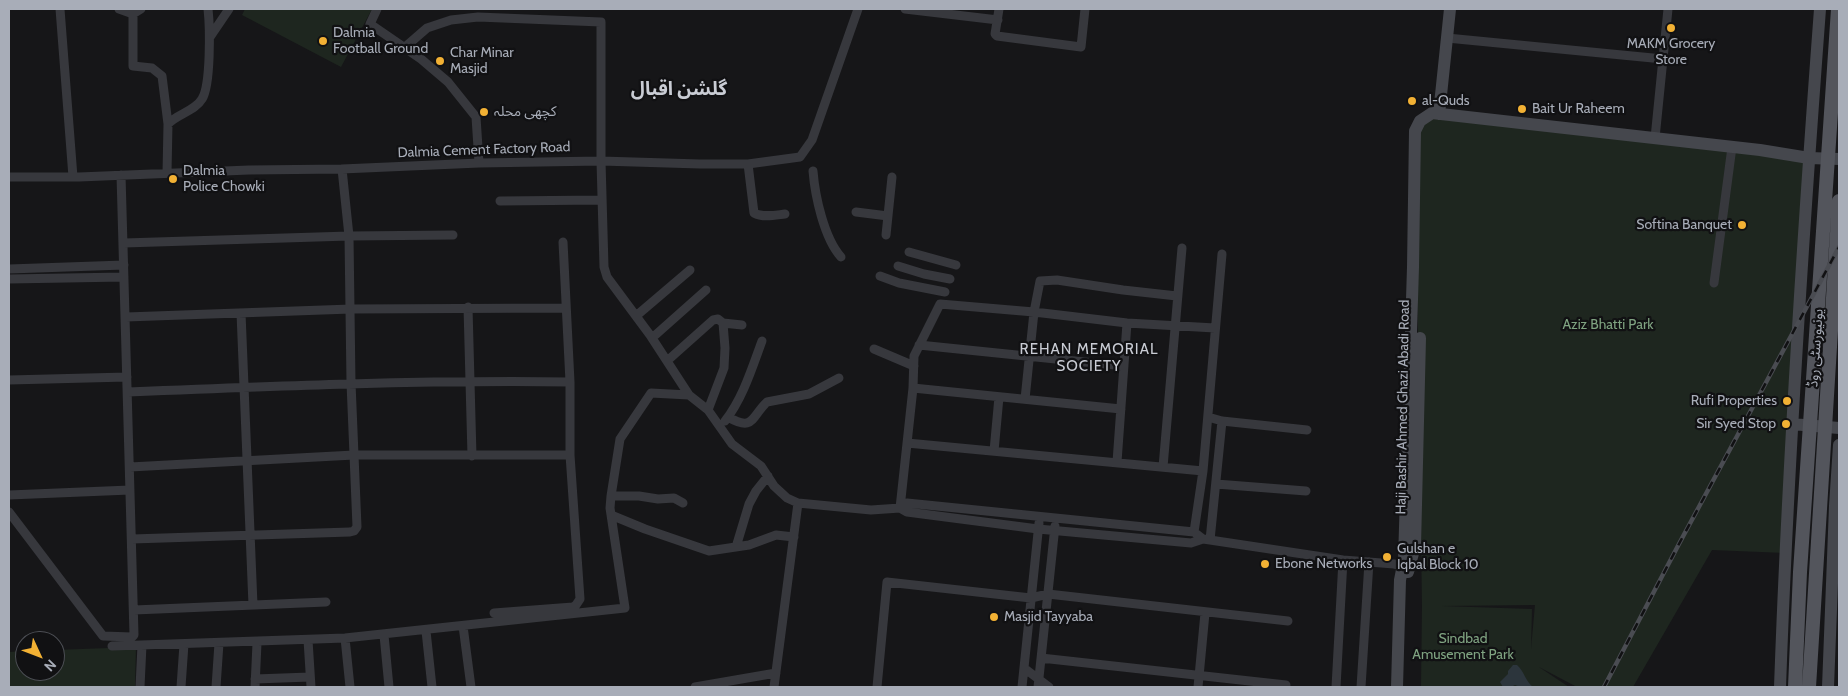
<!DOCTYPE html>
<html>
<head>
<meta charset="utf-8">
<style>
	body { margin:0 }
	#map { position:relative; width:1848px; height:696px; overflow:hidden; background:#161618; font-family:Cabin,sans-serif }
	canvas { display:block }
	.frame { position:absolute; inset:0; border:10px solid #a8adb8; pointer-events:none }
	.north { position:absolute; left:15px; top:631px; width:50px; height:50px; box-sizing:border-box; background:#111113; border:1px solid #4d4f55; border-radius:50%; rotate:133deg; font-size:14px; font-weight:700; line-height:20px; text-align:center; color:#a8adb8 }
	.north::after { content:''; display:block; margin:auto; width:18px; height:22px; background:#f2b134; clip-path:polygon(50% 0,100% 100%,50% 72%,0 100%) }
</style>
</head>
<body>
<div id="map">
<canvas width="1848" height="696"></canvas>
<div class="frame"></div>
<div class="north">N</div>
</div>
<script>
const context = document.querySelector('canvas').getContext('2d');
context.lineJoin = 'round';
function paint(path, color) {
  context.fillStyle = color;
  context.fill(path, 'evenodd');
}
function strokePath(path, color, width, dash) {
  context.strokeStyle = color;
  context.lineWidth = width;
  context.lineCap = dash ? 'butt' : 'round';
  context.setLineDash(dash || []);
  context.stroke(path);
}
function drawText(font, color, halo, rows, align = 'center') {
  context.font = font + ' Cabin,"Noto Sans Arabic",sans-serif';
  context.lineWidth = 4.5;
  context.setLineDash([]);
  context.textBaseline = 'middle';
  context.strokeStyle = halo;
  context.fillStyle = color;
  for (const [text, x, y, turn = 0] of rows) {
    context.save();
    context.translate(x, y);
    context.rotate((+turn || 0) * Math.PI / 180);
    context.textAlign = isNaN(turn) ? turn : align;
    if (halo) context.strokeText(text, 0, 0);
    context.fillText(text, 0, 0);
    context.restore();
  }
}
paint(new Path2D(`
	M245,9H372L341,67L242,15Z
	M1438,114L1808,156L1785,553L1712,550L1633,687H1577L1539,667L1569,687H1421L1422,606L1415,131ZM1535,605L1531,649L1532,609L1442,606Z
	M136,647L135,687H9V652L25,651V671H55V650Z`), '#1e261f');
paint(new Path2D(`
	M1513,665H1517C1524,671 1526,682 1533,687H1520L1515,685L1511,687H1503L1500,682L1508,674V671Z`), '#2c353c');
strokePath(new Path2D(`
	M60,9L73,177
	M119,9L133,14L141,9
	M377,9L370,24L421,59L448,82L476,117L479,163
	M905,9L998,20
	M999,9L995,34L997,36L1081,47L1085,9
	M133,14V66L152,68L162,76L168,124L167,173
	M210,37L229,9
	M1447,38L1663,59
	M404,48L427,28L451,20L478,17L601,22V161L604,267L607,277L650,335L689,395L708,410L732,444L761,466L774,486L787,498L798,503L871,510L900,508L907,512L1038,529L1191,543L1203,539
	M168,124C177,114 195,111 202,99C211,85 210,27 208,9
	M1655,138L1668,9
	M748,164L754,213C763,218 776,215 785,214
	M813,171C815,196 824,238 841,257
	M9,177H79L249,170L342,169L479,163L601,161L700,164H748L800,157L812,140L858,9
	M500,201L602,200
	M856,212L888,216
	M886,235L892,177
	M124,243L349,236L453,235
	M909,252L956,265
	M898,266L924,274L950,279
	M9,269L124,265
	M880,276L899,283L945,292
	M9,279L124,277
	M1714,283L1732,147
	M468,307L472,456
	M241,313L253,605
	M636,316L690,270
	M126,317L351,309L566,308
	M723,323L742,325
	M652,338L706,290
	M919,345L1124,366
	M874,349L914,366
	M667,361L713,320L718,319L723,323L725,348L724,368L708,410
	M9,380L127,377
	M913,388L1121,409
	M128,392C275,386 423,380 570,382
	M1025,399L1034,312L1040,281L1057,280L1123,290L1177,296
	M728,417C754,432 751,417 767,402L809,394L839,378
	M1208,417L1222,421L1307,430
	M725,421C743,398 752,368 762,341
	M907,443L1203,471
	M994,451L999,397
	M1117,462L1127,323
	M130,467L354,455H570
	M1163,467L1182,248
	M1216,484L1306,491
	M9,495L130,490
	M611,496H639L658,499L674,498L683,503
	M900,508L907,503L1194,532L1203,539L1210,540L1343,560L1394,564L1407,567
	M900,508L913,388L914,356L940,304L1034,312L1127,323L1215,328
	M9,512L103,636L132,637L134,635L121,175
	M611,515L645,529L709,551L749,545L776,535L794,537
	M1194,532L1203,471L1222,254
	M132,539L350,532L354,531L357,527L351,383L349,236L342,169
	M1210,540L1222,421
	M736,547L749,504L756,491L768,476
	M134,610L326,602
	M494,613L573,607L576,605L580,599L570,455V382L563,242
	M463,626L471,687
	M426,631L432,687
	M384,635L389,687
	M345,638L350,687
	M308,640L311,687
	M112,646L345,638L625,608L610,508L611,496L620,439L651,393L689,395
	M1041,658L1286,685
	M1024,668L1049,687
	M255,679L310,677
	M140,687L142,645
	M181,687L184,644
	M216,687L219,643
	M255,687L257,643
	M695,687L776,673
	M774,687L798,503
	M877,687L887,582L1031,598L1048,594L1288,621
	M1022,687L1039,523
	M1038,687L1055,526
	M1198,687L1205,613
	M1336,687L1343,560
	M1361,687L1369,562`), '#37383d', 9);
strokePath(new Path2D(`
	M1439,114L1450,9
	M1792,424L1839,428
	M1408,572L1415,546L1420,338
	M1397,687L1400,580L1404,560L1413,267L1415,131L1420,121L1432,113L1760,150L1809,158L1839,159
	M1780,687C1788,461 1803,235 1820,9
	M1828,687L1835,506L1839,445`), '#45474d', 12);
strokePath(new Path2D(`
	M1795,687L1800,572L1838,9
	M1809,687L1839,201`), '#53555c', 14);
const rail = new Path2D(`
	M1604,687L1680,542L1839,247`);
strokePath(rail, '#4a4c52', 4.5);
strokePath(rail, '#111113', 2.5, [8]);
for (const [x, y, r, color] of [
	[1671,28,5,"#f2b134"],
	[323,41,5,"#f2b134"],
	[440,61,5,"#f2b134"],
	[1412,101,5,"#f2b134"],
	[1522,109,5,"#f2b134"],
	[484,112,5,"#f2b134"],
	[173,179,5,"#f2b134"],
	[1742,225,5,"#f2b134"],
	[1787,401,5,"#f2b134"],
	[1786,424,5,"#f2b134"],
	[1387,557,5,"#f2b134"],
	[1265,564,5,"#f2b134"],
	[994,617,5,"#f2b134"]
]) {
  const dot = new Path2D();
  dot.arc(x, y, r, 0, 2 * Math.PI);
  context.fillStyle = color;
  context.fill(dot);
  strokePath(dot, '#111113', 2);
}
drawText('14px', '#a8adb8', '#111113', [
	["Dalmia",333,33],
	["Football Ground",333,49],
	["MAKM Grocery",1671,44,"center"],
	["Store",1671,60,"center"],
	["Char Minar",450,53],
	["Masjid",450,69],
	["al-Quds",1422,101],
	["Bait Ur Raheem",1532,109],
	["کچھی محلہ",494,112],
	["Dalmia",183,171],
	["Police Chowki",183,187],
	["Softina Banquet",1732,225,"right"],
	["Rufi Properties",1777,401,"right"],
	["Sir Syed Stop",1776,424,"right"],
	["Gulshan e",1397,549],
	["Iqbal Block 10",1397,565],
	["Ebone Networks",1275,564],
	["Masjid Tayyaba",1004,617]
], 'left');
drawText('14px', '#a8adb8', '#111113', [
	["Dalmia Cement Factory Road",484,150,-2],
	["یونیورسٹی روڈ",1816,348,-86],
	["Haji Bashir Ahmed Ghazi Abadi Road",1403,407,-89]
]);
drawText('14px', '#7fa381', '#111113', [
	["Aziz Bhatti Park",1608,325],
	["Sindbad",1463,639],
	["Amusement Park",1463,655]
]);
context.letterSpacing = '1px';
drawText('15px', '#c9ccd4', '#111113', [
	["REHAN MEMORIAL",1089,350],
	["SOCIETY",1089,367]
]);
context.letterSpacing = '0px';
drawText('bold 19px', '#c9ccd4', '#111113', [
	["گلشن اقبال",679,89]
]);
</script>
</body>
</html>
